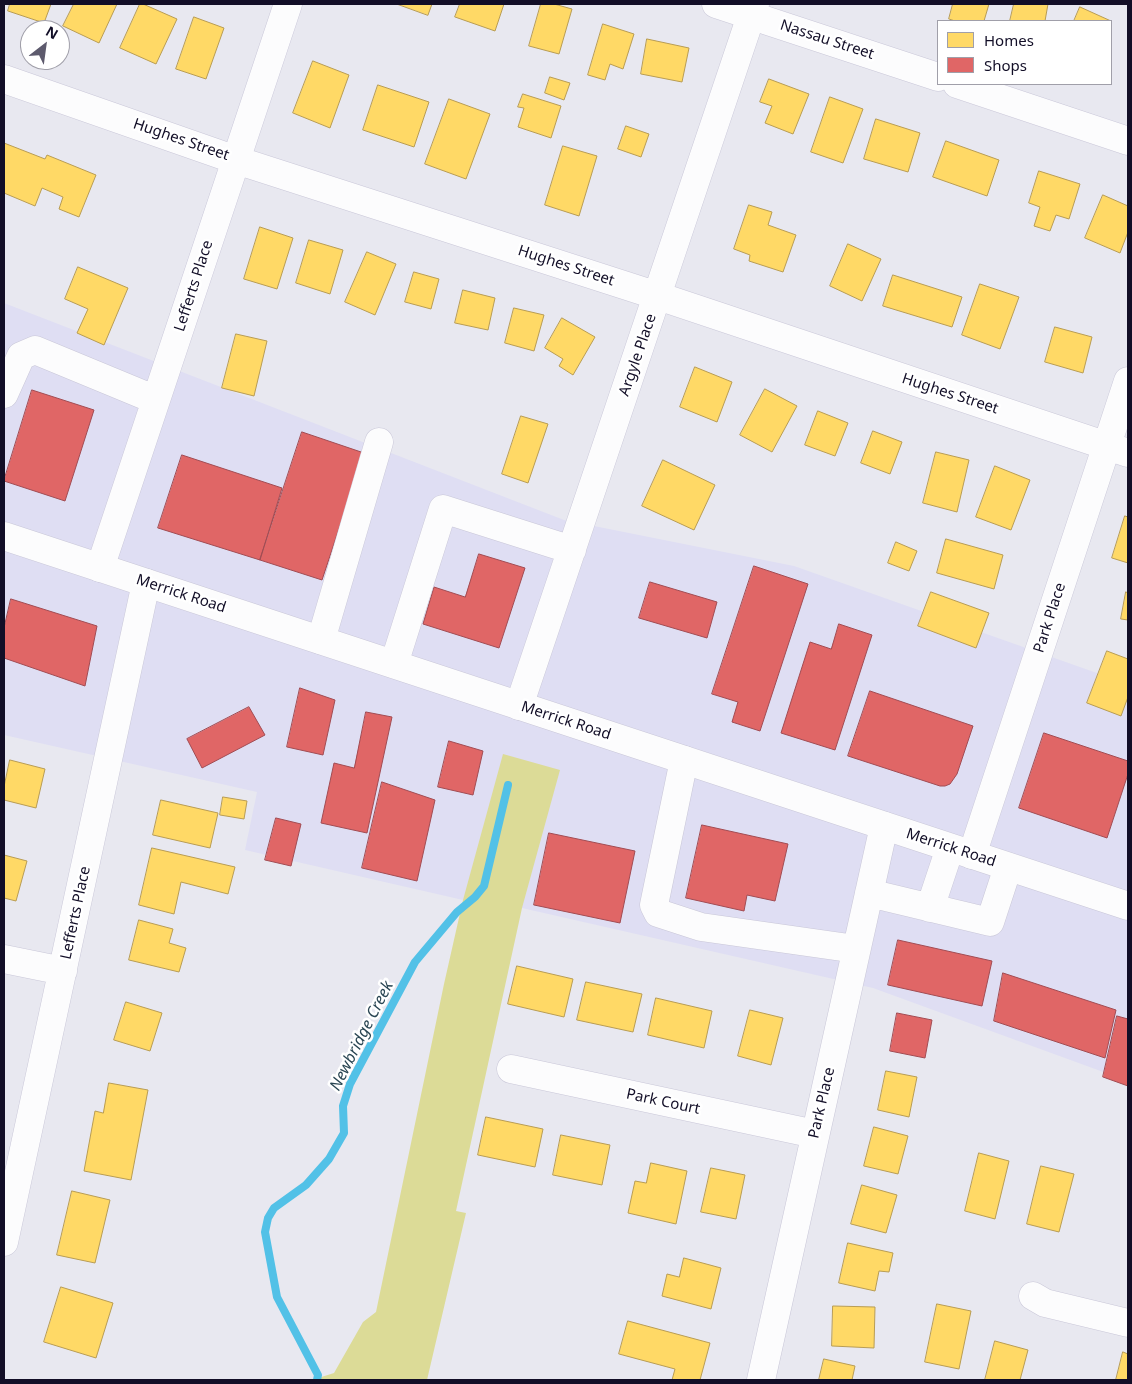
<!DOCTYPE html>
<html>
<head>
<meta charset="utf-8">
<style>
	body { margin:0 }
	#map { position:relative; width:1132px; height:1384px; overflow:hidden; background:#e8e8f0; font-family:"Noto Sans",sans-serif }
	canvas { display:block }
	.frame { position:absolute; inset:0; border:5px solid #120e27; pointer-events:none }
	.legend { position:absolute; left:937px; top:20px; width:175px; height:65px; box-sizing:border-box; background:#fff; border:1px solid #a09fa9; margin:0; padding:6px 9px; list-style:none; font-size:15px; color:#120e27 }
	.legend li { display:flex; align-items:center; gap:10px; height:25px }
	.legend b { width:25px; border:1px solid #a09fa9 }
	.north { position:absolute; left:20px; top:20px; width:50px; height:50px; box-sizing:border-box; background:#fff; border:1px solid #a09fa9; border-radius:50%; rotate:30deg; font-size:14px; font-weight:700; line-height:20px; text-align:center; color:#120e27 }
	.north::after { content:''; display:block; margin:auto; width:18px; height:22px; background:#5d5a6d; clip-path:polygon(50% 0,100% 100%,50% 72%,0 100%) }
</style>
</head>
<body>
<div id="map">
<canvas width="1132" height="1384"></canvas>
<div class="frame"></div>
<ul class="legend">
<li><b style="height:14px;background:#ffd966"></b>Homes</li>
<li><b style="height:14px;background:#e06666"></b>Shops</li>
</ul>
<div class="north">N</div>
</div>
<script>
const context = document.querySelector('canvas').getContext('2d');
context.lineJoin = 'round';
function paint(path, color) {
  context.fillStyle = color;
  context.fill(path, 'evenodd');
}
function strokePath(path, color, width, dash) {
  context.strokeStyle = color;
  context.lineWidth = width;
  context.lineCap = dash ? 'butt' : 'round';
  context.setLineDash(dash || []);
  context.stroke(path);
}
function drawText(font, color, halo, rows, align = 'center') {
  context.font = font + ' "Noto Sans",sans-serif';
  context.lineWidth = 5;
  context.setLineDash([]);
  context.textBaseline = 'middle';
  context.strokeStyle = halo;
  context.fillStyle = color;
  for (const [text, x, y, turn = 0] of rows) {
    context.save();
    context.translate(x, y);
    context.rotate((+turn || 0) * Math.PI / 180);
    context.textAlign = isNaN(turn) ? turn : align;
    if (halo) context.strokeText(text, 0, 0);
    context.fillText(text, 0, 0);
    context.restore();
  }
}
paint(new Path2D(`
	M4,303L564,520L794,566L1128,684V1081L873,988L522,908L463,900L245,850L257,792L4,735Z`), '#dfdef3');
paint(new Path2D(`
	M503,754L560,770L522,908L456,1211L466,1213L427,1380H312L334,1373L363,1322L376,1312L444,984L463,900Z`), '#dcdb97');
const homes = new Path2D(`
	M10,4H51L44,23L8,11Z
	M74,4H117L99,43L63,26Z
	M140,4H143L177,19L156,64L120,48Z
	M397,4H432L428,15Z
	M460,4H504L495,31L455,17Z
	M541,4H554L572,9L559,54L529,46Z
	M953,4H989L984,21H955L949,19Z
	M1014,4H1048L1045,21H1010Z
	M1080,7L1111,21H1074Z
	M194,17L224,28L206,79L176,69Z
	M603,24L634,34L623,69L610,64L605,80L588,75Z
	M647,39L689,48L682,82L641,74Z
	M313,61L349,75L330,128L293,113Z
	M550,77L570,83L564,100L545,93Z
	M769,79L809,94L793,134L765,123L772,106L760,102Z
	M378,85L429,102L414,147L363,130Z
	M523,94L561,106L551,138L518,127L524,108L518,107Z
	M830,97L863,109L843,163L811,152Z
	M449,99L490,114L466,179L425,164Z
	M876,119L920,133L908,172L864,159Z
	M626,126L649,134L641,157L618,149Z
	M946,141L999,160L987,196L933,177Z
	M4,143L45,159L47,155L96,175L79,217L59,209L63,197L42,188L35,206L4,193Z
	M563,146L597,156L579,216L545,205Z
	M1039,171L1080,184L1069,219L1056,215L1050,231L1034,226L1040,207L1029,203Z
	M1103,195L1128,206V232L1120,253L1085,238Z
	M749,205L772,212L768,225L796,235L783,272L749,261L750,255L734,249Z
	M260,227L293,238L277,289L244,279Z
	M309,240L343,250L330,294L296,283Z
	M848,244L881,259L862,301L830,286Z
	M367,252L396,264L375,315L345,302Z
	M78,267L128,288L104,345L77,333L88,309L65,299Z
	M414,272L439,279L431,309L405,302Z
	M893,275L962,297L952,327L883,306Z
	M980,284L1019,297L1000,349L962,335Z
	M463,290L495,298L488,330L455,323Z
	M514,308L544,315L534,351L505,343Z
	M562,318L595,337L573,375L559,366L563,359L545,348Z
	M1055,327L1092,337L1083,373L1045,362Z
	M236,334L267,341L254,396L222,388Z
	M695,367L732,382L717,422L680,407Z
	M765,389L797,406L772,452L740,435Z
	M818,411L848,423L835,456L805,445Z
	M521,416L548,424L528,483L502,474Z
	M873,431L902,442L890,474L861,463Z
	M936,452L969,460L957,512L923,503Z
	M663,460L715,485L694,530L642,506Z
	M995,466L1030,480L1011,530L976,517Z
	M1125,516L1128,517V563L1112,558Z
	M946,539L1003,555L994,589L937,573Z
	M896,542L917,551L909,571L888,563Z
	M931,592L989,613L976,648L918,626Z
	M1126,592L1128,593V620L1121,619Z
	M1107,651L1128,659V697L1121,716L1087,703Z
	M10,760L45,769L36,808L4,800V787Z
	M223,797L247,801L244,819L220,815Z
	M161,800L218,813L210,848L153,835Z
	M152,848L235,867L228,894L181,882L174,914L139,905Z
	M4,855L27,861L16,901L4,898Z
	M139,920L173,929L169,943L186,948L179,972L129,960Z
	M517,966L573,979L564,1017L508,1004Z
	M586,982L642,994L633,1032L577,1020Z
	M656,998L712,1011L704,1048L648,1035Z
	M126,1002L162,1013L150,1051L114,1040Z
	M750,1010L783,1018L771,1065L738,1056Z
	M886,1071L917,1077L909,1117L878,1110Z
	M109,1083L148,1090L131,1180L84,1171L95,1111L103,1113Z
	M486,1117L543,1129L535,1167L478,1155Z
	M874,1127L908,1136L898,1174L864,1166Z
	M561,1135L610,1145L602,1185L553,1175Z
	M979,1153L1009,1161L995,1219L965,1211Z
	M651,1163L687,1171L676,1224L628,1213L635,1181L646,1183Z
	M1041,1166L1074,1174L1059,1232L1027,1224Z
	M711,1168L745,1175L736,1219L701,1212Z
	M862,1185L897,1195L886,1233L851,1224Z
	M72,1191L110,1200L95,1263L57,1255Z
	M848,1243L893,1253L889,1272L879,1271L875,1291L839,1283Z
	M684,1258L721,1268L711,1309L662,1296L667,1274L679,1277Z
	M61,1287L113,1303L96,1358L44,1342Z
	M937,1304L971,1311L959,1369L925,1362Z
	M833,1306L875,1307L874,1348L832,1346Z
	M628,1321L710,1343L700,1380H672L675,1369L619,1354Z
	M995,1341L1028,1350L1020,1380H985Z
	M1123,1352L1128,1354V1380H1116Z
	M824,1359L855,1366L852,1380H819Z`);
paint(homes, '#ffd966');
strokePath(homes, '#b89c53', 1);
const shops = new Path2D(`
	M32,390L94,410L65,501L4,481Z
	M302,432L364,453L322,580L260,560Z
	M182,455L282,488L260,560L158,528Z
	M479,554L525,568L499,648L423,624L434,587L465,597Z
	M754,566L808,584L760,731L732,722L738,702L712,694Z
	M650,582L717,602L707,638L639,618Z
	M11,599L97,626L85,686L4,658V628Z
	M839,624L872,635L835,750L781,733L810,642L831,649Z
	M300,688L335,700L323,755L287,747Z
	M870,691L973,726L957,774L950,784L945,786H940L848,756Z
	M249,707L265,735L202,768L187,739Z
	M366,712L392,717L367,833L321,823L334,763L354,768Z
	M1044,733L1128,761V774L1107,838L1019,808Z
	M449,741L483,751L473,795L438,787Z
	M382,782L435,800L417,881L362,868Z
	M276,818L301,824L291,866L265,860Z
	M702,825L788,844L775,901L747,895L744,911L686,898Z
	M549,833L635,851L620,923L534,905Z
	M898,940L992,961L982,1006L888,985Z
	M1003,973L1116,1010L1105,1058L994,1021Z
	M897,1013L932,1020L925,1058L890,1051Z
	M1117,1016L1128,1019V1086L1103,1077Z`);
paint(shops, '#e06666');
strokePath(shops, '#a24c53', 1);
strokePath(new Path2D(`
	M317,1380L318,1375L277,1297L265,1232L268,1218L274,1208L306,1185L329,1159L344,1133L343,1106L350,1084L415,962L457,912L475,897L484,886L508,785`), '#52c1e7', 8);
const minor = new Path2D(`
	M716,4L938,77
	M4,79L236,160L658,296L1128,453
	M957,84L1128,141
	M4,394L21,356L35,350L156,400
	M100,568L288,4
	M321,640L379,442
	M394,664L443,509L572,550
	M519,706L755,4
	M684,760L654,905L658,913L701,927L856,949
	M972,855L1128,381
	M869,893L990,922L1008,867
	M930,908L950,848
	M4,959L63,971
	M511,1069L815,1134
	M4,1242L146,583
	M1033,1296L1045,1303L1128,1323
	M761,1380L884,826`);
const major = new Path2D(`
	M4,536L1128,906`);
strokePath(minor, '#c9c7d8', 29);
strokePath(major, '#c9c7d8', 29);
strokePath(minor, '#fcfcfd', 28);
strokePath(major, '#fcfcfd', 28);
drawText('15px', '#120e27', '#fff', [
	["Nassau Street",827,40,18],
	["Hughes Street",181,140,19],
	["Hughes Street",566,266,18],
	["Lefferts Place",194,286,-72],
	["Argyle Place",638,355,-71],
	["Hughes Street",950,394,18],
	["Merrick Road",181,594,18],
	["Park Place",1050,618,-72],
	["Merrick Road",566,721,18],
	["Merrick Road",951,848,18],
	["Lefferts Place",76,913,-78],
	["Park Court",663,1102,12],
	["Park Place",822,1103,-77]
]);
drawText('italic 16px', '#2a4653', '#fff', [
	["Newbridge Creek",362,1036,-63]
]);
</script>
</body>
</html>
